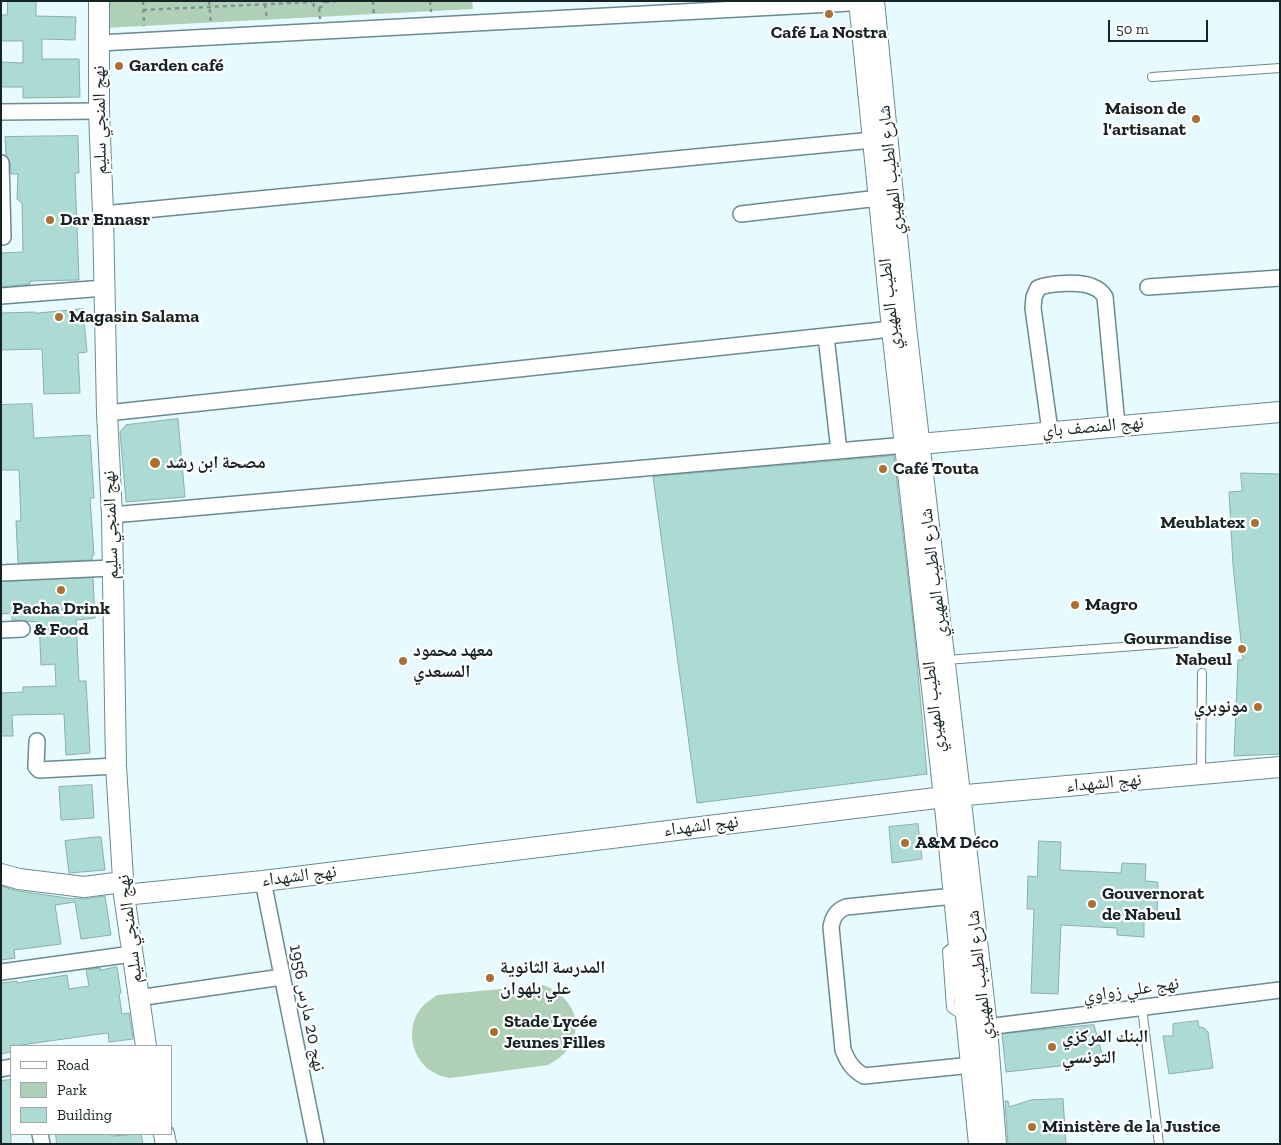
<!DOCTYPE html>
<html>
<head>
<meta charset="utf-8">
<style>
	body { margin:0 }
	#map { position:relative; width:1281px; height:1145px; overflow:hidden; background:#e6faff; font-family:"Zilla Slab",serif }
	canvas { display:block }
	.frame { position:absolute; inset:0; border:2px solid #172426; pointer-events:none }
	.legend { position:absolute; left:10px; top:1045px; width:162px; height:90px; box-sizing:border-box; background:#fff; border:1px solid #a2a7a8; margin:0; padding:6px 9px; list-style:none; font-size:15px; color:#172426 }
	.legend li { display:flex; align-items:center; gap:10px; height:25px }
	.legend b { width:25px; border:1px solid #a2a7a8 }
	.scale { position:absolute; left:1108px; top:20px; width:100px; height:22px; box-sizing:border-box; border:2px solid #172426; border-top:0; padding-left:6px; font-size:15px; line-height:18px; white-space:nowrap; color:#172426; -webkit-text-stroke:4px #fff; paint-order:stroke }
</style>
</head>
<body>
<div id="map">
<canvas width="1281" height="1145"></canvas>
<div class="frame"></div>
<ul class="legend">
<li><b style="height:6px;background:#fff"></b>Road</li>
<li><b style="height:14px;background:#afd0b7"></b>Park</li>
<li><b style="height:14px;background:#abdbd3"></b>Building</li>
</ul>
<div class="scale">50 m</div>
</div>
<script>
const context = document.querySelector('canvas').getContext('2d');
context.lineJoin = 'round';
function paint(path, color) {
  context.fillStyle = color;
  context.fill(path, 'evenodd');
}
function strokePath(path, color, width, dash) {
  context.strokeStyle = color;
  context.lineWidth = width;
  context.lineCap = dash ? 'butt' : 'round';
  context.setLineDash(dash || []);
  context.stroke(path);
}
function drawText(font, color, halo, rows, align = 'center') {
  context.font = font + ' "Zilla Slab","Noto Naskh Arabic",serif';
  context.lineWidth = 4.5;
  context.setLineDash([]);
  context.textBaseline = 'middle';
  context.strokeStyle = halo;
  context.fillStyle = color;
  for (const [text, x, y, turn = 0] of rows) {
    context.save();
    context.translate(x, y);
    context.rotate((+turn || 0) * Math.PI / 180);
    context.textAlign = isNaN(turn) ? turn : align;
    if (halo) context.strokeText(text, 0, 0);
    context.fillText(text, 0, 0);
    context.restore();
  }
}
paint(new Path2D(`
	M104,1H472L473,9L104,28Z
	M543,985C569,994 586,1021 569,1047C564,1056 556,1060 548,1065L450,1078C445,1077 439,1076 435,1073C410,1061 404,1024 424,1005C428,1001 433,998 437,995Z`), '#afd0b7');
const building = new Path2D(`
	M8,1H36V16L76,17L75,40L42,39V59H79L80,97L23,98V87H1V62L23,63V41H1V15H7Z
	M78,136L79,173H75L79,280L30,281V284L1,287V253L23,252L22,203L17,199L18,174H11L10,162L6,155L5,137Z
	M83,309L87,352L78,353L80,393L44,394L42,349L1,350V313L35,312V313Z
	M32,404L34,438L90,435L94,498H90L94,555H92V560L18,563L16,521H21L19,470H1V405Z
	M178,419L185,497L126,502L120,432L126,425Z
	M894,456L915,639L927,774L697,803L653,477Z
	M1241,473L1280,474V754L1234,756L1238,660H1243L1233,565L1229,492L1242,491Z
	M93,578L95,618L76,620L79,681H86L90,753L66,755L64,714L12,715L13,736H1V693L23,692V687L56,686L55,664L41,665L39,622L12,620V613L1,614V582Z
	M92,785L94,818L61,820L59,787Z
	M918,824L922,859L892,863L889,827Z
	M95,837H101L105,870L69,873L65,841Z
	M1039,841L1061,842L1060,870L1121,873L1122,863L1146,864L1145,881L1158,882L1157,918H1144V937L1117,935V928L1061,925L1058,994L1031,993L1034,909H1027L1028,876L1037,877Z
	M1,886L18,891L74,899V898L85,899L105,896L111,935L81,939L75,902L55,905L61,944L14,950L15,958L1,960Z
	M117,967L121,993L119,994L122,1014L129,1013L133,1039L109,1042L108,1033L92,1035L21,1045V1046H11V1052L1,1054V983L17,981V983L67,975L69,989L89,986L86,970L100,968V970Z
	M1198,1021L1199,1027L1204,1028L1208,1032L1213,1068L1169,1074L1163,1036H1173V1024Z
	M1094,1025L1104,1061L1006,1072L1002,1034Z
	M11,1080V1144H1V1081Z
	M1063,1099L1066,1144H1008L1005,1101H1008L1009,1107L1031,1100Z
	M56,1134H110L111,1136L141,1134L143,1144H57Z`);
paint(building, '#abdbd3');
strokePath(building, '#8daea8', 1);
const service = new Path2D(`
	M1152,77L1280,68
	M946,660L1176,643
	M1201,773L1202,673
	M957,943L947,951L951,1008L964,1017
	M1142,1008L1159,1144`);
const minor = new Path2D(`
	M99,43L869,2
	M1,112L99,111
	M1,163L3,237
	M103,214L883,139
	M741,214L879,198
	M1148,287L1280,278
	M1,296L104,288
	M826,336L839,451
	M107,413L901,328
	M1050,431L1033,308L1034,297L1038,288C1049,283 1082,281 1093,287C1099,289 1102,292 1105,297L1117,425
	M112,515L906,445
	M1,573L112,568
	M1,630L22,629
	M37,741L36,767L39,770L116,766
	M263,881L316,1144
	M954,896L846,907C836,911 833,917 831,927L843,1050C848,1062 852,1069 864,1076L972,1065
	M1,972L132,954
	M138,998L282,977
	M987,1027L1280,990
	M1,1069L11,1067
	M40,1134L42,1144`);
const tertiary = new Path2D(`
	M99,1V111L103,214L107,413L112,515L116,766L124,895L146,1046
	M859,1L892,329L944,797L979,1144
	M874,1L906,327L987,1027L996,1144
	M908,445L1280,412
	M1,874L19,879L84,887L123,882
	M124,895L263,881L944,797L1280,767
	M164,1134L166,1144`);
strokePath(service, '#6b8a91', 10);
strokePath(minor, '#6b8a91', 18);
strokePath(tertiary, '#6b8a91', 22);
strokePath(new Path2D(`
	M143,1L144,26
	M209,1L211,25
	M373,1L374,15
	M430,1L431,12
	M325,2L336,1
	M313,3L314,6L319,8L323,6L324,1
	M265,4L267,20
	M319,8L320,19
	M143,10L312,2`), '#839497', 2.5, [4, 4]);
strokePath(service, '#fff', 8);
strokePath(minor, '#fff', 15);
strokePath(tertiary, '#fff', 20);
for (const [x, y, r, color] of [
	[829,14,5,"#ac6f33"],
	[119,66,5,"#ac6f33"],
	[1196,119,5,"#ac6f33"],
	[50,220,5,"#ac6f33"],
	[59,317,5,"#ac6f33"],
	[155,463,6,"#ac6f33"],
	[883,469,5,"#ac6f33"],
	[1255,523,5,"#ac6f33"],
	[61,590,5,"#ac6f33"],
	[1075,605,5,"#ac6f33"],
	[1242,649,5,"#ac6f33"],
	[403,661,5,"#ac6f33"],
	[1258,707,5,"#ac6f33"],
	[905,843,5,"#ac6f33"],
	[1092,904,5,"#ac6f33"],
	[490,978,5,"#ac6f33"],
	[494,1032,5,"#ac6f33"],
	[1052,1047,5,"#ac6f33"],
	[1032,1127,5,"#ac6f33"]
]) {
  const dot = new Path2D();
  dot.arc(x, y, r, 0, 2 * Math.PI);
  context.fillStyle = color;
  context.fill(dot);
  strokePath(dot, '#fff', 2);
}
drawText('bold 18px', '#172426', '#fff', [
	["Café La Nostra",829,33,"center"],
	["Garden café",129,66],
	["Maison de",1186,109,"right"],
	["l'artisanat",1186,130,"right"],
	["Dar Ennasr",60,220],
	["Magasin Salama",69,317],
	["مصحة ابن رشد",166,463],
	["Café Touta",893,469],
	["Meublatex",1245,523,"right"],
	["Magro",1085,605],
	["Pacha Drink",61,609,"center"],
	["& Food",61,630,"center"],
	["Gourmandise",1232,639,"right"],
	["Nabeul",1232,660,"right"],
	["معهد محمود",413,651],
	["المسعدي",413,672],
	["مونوبري",1248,707,"right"],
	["A&M Déco",915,843],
	["Gouvernorat",1102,894],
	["de Nabeul",1102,915],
	["المدرسة الثانوية",500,968],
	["علي بلهوان",500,989],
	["Stade Lycée",504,1022],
	["Jeunes Filles",504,1043],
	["البنك المركزي",1062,1037],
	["التونسي",1062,1058],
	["Ministère de la Justice",1042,1127]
], 'left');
drawText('18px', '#172426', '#fff', [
	["نهج المنجي سليم",100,120,-91],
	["شارع الطيب المهيري",891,170,-96],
	["الطيب المهيري",890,304,-96],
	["نهج المنصف باي",1093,427,-5],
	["نهج المنجي سليم",111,525,-92],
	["شارع الطيب المهيري",934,573,-97],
	["الطيب المهيري",934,707,-96],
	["نهج الشهداء",1104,783,-5],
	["نهج الشهداء",701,826,-7],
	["نهج الشهداء",299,876,-7],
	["نهج المنجي سليم",130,929,-97],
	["شارع الطيب المهيري",980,975,-96],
	["نهج علي زواوي",1131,990,-8],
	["نهج 20 مارس 1956",307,1008,79]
]);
</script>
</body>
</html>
